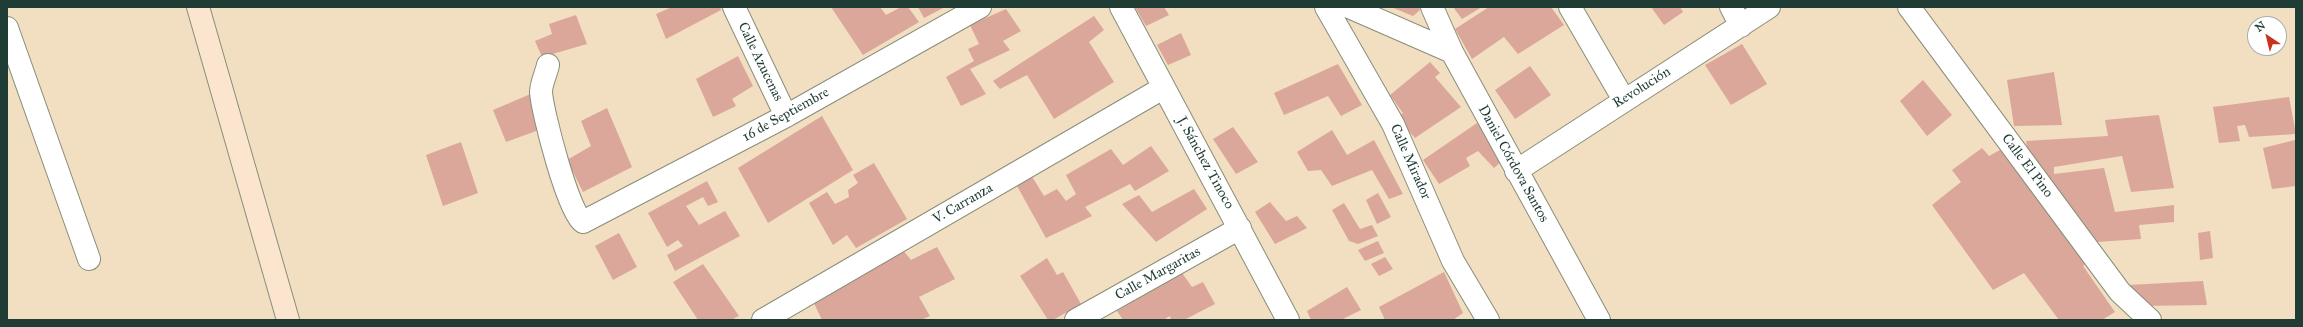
<!DOCTYPE html>
<html>
<head>
<meta charset="utf-8">
<style>
	body { margin:0 }
	#map { position:relative; width:2303px; height:327px; overflow:hidden; background:#f2dec0; font-family:"IM FELL Great Primer",serif }
	canvas { display:block }
	.frame { position:absolute; inset:0; border:8px solid #1f3d34; pointer-events:none }
	.north { position:absolute; left:2247px; top:16px; width:40px; height:40px; box-sizing:border-box; background:#fff; border:1px solid #a5b1ae; border-radius:50%; rotate:325deg; font-size:11px; font-weight:700; line-height:16px; text-align:center; color:#1f3d34 }
	.north::after { content:''; display:block; margin:auto; width:14px; height:18px; background:#c8321e; clip-path:polygon(50% 0,100% 100%,50% 72%,0 100%) }
</style>
</head>
<body>
<div id="map">
<canvas width="2303" height="327"></canvas>
<div class="frame"></div>
<div class="north">N</div>
</div>
<script>
const context = document.querySelector('canvas').getContext('2d');
context.lineJoin = 'round';
function paint(path, color) {
  context.fillStyle = color;
  context.fill(path, 'evenodd');
}
function strokePath(path, color, width, dash) {
  context.strokeStyle = color;
  context.lineWidth = width;
  context.lineCap = dash ? 'butt' : 'round';
  context.setLineDash(dash || []);
  context.stroke(path);
}
function drawText(font, color, halo, rows, align = 'center') {
  context.font = font + ' "IM FELL Great Primer",serif';
  context.lineWidth = 3;
  context.setLineDash([]);
  context.textBaseline = 'middle';
  context.strokeStyle = halo;
  context.fillStyle = color;
  for (const [text, x, y, turn = 0] of rows) {
    context.save();
    context.translate(x, y);
    context.rotate((+turn || 0) * Math.PI / 180);
    context.textAlign = isNaN(turn) ? turn : align;
    if (halo) context.strokeText(text, 0, 0);
    context.fillText(text, 0, 0);
    context.restore();
  }
}
paint(new Path2D(`
	M672,7H720L721,10L666,39L656,14Z
	M831,7H880L886,15L901,7H908L919,22L863,55Z
	M918,7H945L924,18Z
	M1135,7H1164L1169,15L1146,26Z
	M1391,7H1419L1420,10L1413,16Z
	M1453,7H1482L1462,19Z
	M1489,7H1551L1564,25L1518,54L1504,37L1472,59L1455,29Z
	M1651,7H1680L1683,12L1664,25Z
	M1006,9L1021,31L1003,41L1010,50L970,69L986,94L961,106L946,77L974,61L968,49L979,44L970,25Z
	M576,15L587,44L542,57L535,41L552,34L549,24Z
	M1094,16L1104,30L1089,42L1114,82L1054,119L1027,75L1000,89L993,81Z
	M1181,33L1191,55L1168,65L1157,45Z
	M1742,44L1767,84L1731,105L1705,65Z
	M738,56L753,86L732,99L736,106L713,117L696,79Z
	M1430,62L1440,73L1435,77L1461,107L1415,138L1397,118L1403,113L1390,95Z
	M1338,64L1362,105L1341,116L1328,96L1284,115L1274,93Z
	M1530,66L1551,95L1515,119L1495,90Z
	M2054,72L2062,125L2014,126L2007,80Z
	M1923,80L1952,115L1927,136L1900,101Z
	M533,93L547,127L506,142L493,110Z
	M2289,97L2296,134L2249,137L2245,125L2237,126L2240,141L2219,143L2213,107Z
	M607,108L632,167L583,192L567,160L591,146L581,121Z
	M2159,115L2174,188L2131,192L2122,156L2054,167V174L2104,168L2115,212L2174,205V222L2139,225L2141,239L2097,242L2029,158L2026,141L2108,136L2105,120Z
	M822,116L853,170L768,223L738,168Z
	M1477,123L1505,158L1494,168L1478,151L1466,158L1470,166L1439,184L1423,160Z
	M1233,127L1258,162L1236,174L1213,139Z
	M1332,130L1347,155L1374,140L1403,194L1389,199L1372,170L1332,186L1321,170L1308,171L1297,152Z
	M2295,140L2296,186L2272,189L2263,148Z
	M461,142L478,193L443,206L426,155Z
	M1151,146L1169,171L1135,191L1130,184L1085,207L1092,216L1046,238L1017,186L1031,175L1044,196L1057,189L1066,201L1076,194L1066,175L1111,149L1123,165Z
	M1982,148L1989,156L2000,150L2089,261L2083,266L2115,312L2102,320H2059L2024,273L1993,290L1932,205L1961,182L1952,170Z
	M874,163L907,219L856,248L847,235L833,245L809,203L827,192L835,204L849,197L848,190L858,183L853,175Z
	M707,181L718,202L708,206L703,197L686,206L699,225L725,211L740,236L675,271L667,255L683,246L678,240L667,247L648,213Z
	M1194,189L1207,209L1156,242L1122,204L1139,195L1152,212Z
	M1378,193L1391,217L1377,224L1366,200Z
	M1270,202L1286,221L1297,216L1307,228L1275,244L1255,212Z
	M1344,203L1360,229L1372,225L1378,236L1358,244L1349,241L1332,210Z
	M2210,231L2213,258L2200,260L2198,233Z
	M619,233L637,267L613,280L595,246Z
	M1378,241L1384,253L1365,261L1358,250Z
	M937,247L955,279L919,297L930,316L921,320H822L812,299L902,249L911,260Z
	M1385,257L1393,269L1379,276L1371,264Z
	M1047,258L1057,275L1063,272L1081,304L1053,320H1048L1020,276Z
	M703,264L739,316L731,320H698L673,282Z
	M1180,270L1192,287L1203,282L1215,304L1184,320H1171L1170,316L1163,320H1123L1117,311Z
	M1444,272L1463,313L1453,320H1385L1379,307Z
	M2203,281L2207,305L2141,306L2128,285Z
	M1347,287L1361,310L1341,320H1311L1307,311Z`), '#dba79a');
const street = new Path2D(`
	M734,7L786,116
	M1121,7L1288,320
	M1326,7L1393,124L1453,261L1488,320
	M1349,7L1452,52
	M1432,7L1452,52L1599,320
	M1570,7L1624,100
	M1731,7L1741,26
	M1909,7L2120,292L2150,320
	M7,28L89,259
	M548,65C546,74 541,84 541,92C542,111 569,215 583,222L786,116L980,7
	M1516,171L1769,7
	M763,320L1163,88
	M1076,320L1240,228`);
const secondary = new Path2D(`
	M198,7L288,320`);
strokePath(street, '#888e7a', 24);
strokePath(secondary, '#888e7a', 24);
strokePath(street, '#fff', 22);
strokePath(secondary, '#fce5cf', 22);
drawText('14px', '#1f3d34', '#fff', [
	["Calle Azucenas",760,62,64],
	["Revolución",1642,88,-32],
	["16 de Septiembre",786,115,-29],
	["Calle Mirador",1410,162,66],
	["J. Sánchez Tinoco",1205,163,61],
	["Daniel Córdova Santos",1513,164,61],
	["Calle El Pino",2027,166,53],
	["V. Carranza",963,204,-30],
	["Calle Margaritas",1158,274,-29]
]);
</script>
</body>
</html>
